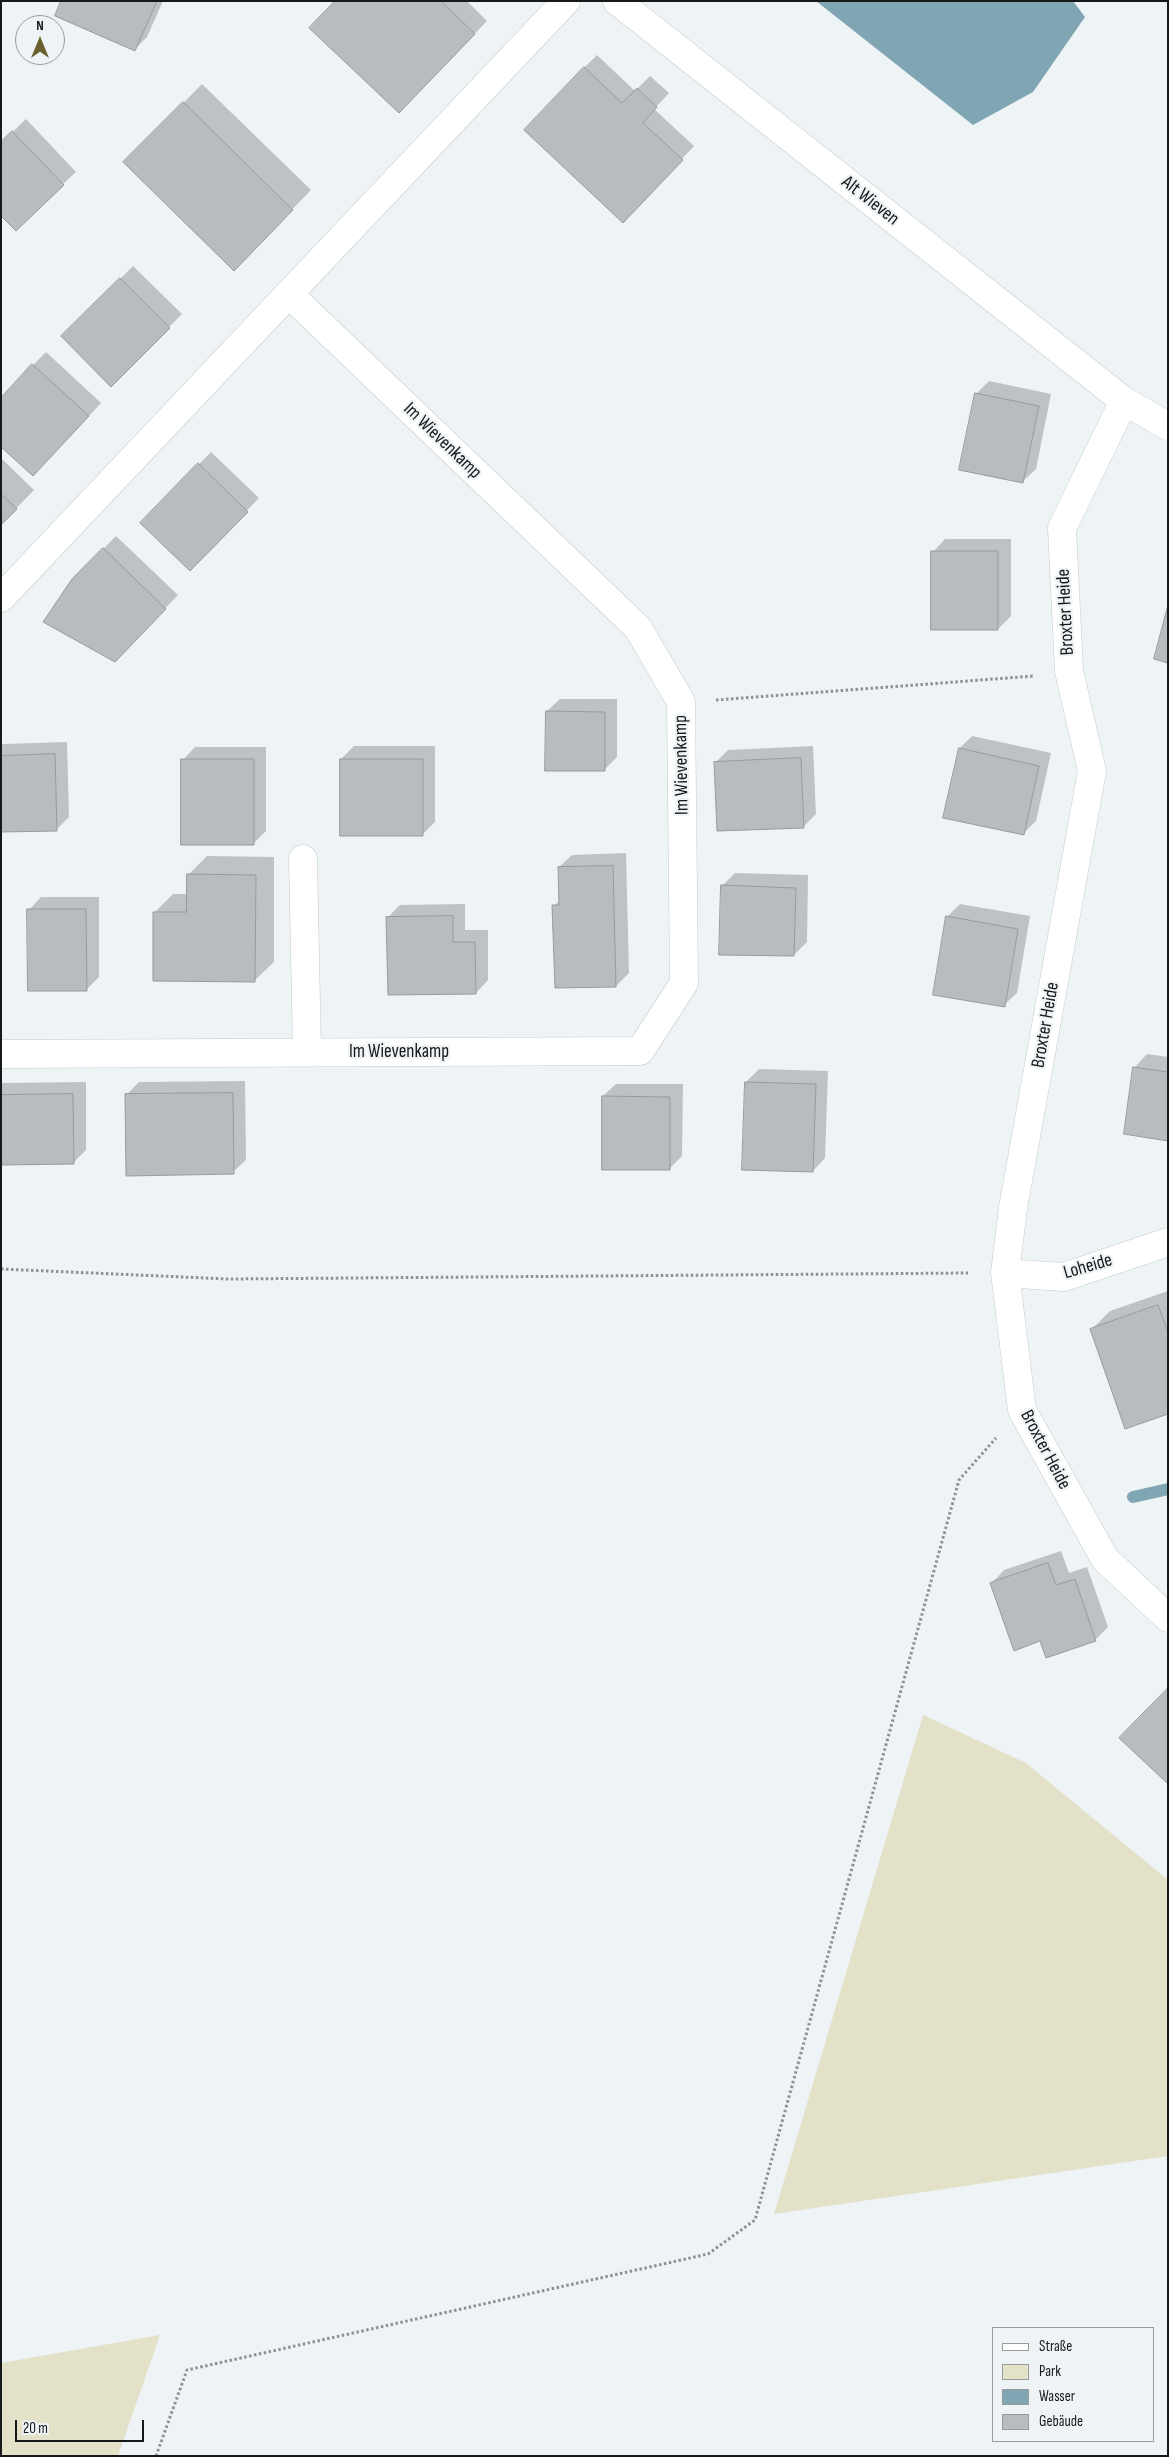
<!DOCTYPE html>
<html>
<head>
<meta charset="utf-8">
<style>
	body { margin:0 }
	#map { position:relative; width:1169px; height:2457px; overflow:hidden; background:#eef3f5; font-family:"Sofia Sans Condensed",sans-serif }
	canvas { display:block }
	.frame { position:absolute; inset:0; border:2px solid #171919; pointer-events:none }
	.legend { position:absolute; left:992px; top:2327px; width:162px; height:115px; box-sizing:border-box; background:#eef3f5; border:1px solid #989c9d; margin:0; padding:6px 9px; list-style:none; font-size:15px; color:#171919 }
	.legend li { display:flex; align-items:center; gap:10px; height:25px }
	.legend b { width:25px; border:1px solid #989c9d }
	.north { position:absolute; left:15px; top:15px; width:50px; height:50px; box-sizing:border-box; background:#eef3f5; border:1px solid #989c9d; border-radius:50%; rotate:0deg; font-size:14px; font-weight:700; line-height:20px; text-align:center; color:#171919 }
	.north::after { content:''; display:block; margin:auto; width:18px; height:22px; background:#6a612e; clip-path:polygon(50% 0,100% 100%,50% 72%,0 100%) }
	.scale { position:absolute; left:15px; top:2420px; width:129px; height:22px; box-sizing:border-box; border:2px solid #171919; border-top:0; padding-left:6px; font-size:15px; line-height:18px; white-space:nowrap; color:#171919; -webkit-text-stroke:4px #eef3f5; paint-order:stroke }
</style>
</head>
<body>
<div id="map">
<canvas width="1169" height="2457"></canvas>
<div class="frame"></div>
<ul class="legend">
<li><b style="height:6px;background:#fff"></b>Straße</li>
<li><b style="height:14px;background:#e4e1c9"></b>Park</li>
<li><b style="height:14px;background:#80a6b4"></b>Wasser</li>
<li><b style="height:14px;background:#b7bcbe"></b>Gebäude</li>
</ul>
<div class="north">N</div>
<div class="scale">20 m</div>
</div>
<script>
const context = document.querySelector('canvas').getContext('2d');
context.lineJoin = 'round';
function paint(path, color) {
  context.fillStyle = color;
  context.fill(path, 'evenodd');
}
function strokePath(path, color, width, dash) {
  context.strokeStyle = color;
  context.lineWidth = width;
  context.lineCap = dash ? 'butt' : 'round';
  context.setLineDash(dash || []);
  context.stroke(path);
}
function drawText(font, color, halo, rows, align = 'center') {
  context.font = font + ' "Sofia Sans Condensed",sans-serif';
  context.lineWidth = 4.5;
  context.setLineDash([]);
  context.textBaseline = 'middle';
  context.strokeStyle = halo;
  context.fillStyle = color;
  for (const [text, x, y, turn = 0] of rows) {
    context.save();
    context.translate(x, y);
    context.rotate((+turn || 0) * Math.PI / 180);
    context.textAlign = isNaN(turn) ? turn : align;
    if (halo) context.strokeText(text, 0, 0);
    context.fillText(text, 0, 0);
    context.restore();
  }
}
paint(new Path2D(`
	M923,1715L1026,1763L1168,1880V2156L774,2214Z
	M160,2335L118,2456H1V2363Z`), '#e4e1c9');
paint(new Path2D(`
	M816,1H1073L1085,17L1033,92L973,125Z`), '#80a6b4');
paint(new Path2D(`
	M63,1H163L147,37L134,50Z
	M336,1H467L487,21L411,99Z
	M597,55L635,91L650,76L669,93L654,109L694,146L635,209L584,68Z
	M202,84L311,190L252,251L125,162Z
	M26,119L76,172L63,184L1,143Z
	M133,266L182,314L111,385L63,336Z
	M46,352L101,403L46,462L33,365Z
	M989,381L1051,394L1036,469L1023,481L976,394Z
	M211,452L259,498L190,569L142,523Z
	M1,458L34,490L1,524Z
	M116,536L178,595L128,647L73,580Z
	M945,539H1011V616L998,629L933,552Z
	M560,699H617V757L604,770L547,711Z
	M972,736L1051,753L1036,821L1023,834L960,748Z
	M67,742L69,817L57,829L1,831V746L3,744Z
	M354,746H435V822L422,835L341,759Z
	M813,746L816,814L803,827L715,763L728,750Z
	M195,747H266V831L253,844L183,760Z
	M626,853L629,973L616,986L554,906L560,900L559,867L572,855Z
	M207,856L274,857V962L255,980L155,912L173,894H188V875Z
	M735,873L808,875L807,942L794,955L722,886Z
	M41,897H99V977L86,990L29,910Z
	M465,904V930H488V980L476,993L388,917L400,905Z
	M960,904L1030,916L1017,993L1004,1005L947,917Z
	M1147,1054L1168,1057V1139L1125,1133L1135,1067Z
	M759,1069L828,1071L825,1158L813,1171L746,1082Z
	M245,1081L246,1160L233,1172L126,1095L139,1082Z
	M86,1082V1150L74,1162L1,1163V1083Z
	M616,1084H683L682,1156L669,1169L603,1096Z
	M1168,1291V1413L1092,1329L1110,1311Z
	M1061,1551L1069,1573L1087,1567L1108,1627L1095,1640H1041L992,1583L1004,1570Z`), '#0003');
strokePath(new Path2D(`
	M1133,1497L1168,1489`), '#80a6b4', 12);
const building = new Path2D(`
	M61,1H157L135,51L55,16Z
	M335,1H441L475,34L399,113L309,28Z
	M584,67L622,103L637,88L657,107L643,123L683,160L623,223L524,130Z
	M183,102L293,210L234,271L123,162Z
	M12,131L64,185L16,231L1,216V142Z
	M120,278L170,328L111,387L61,336Z
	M32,364L89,416L33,476L1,447V398Z
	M975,393L1039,406L1023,483L959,470Z
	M198,463L248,512L190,571L140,523Z
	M1,494L17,509L1,525Z
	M103,548L166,609L115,662L43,622L72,579Z
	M931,551H998V630H931Z
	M1168,605V663L1154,659Z
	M546,711L605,712V771H545Z
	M959,748L1039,766L1024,835L943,818Z
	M55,754L57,831L1,832V756Z
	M801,758L804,828L717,831L714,762Z
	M181,759H254V845H181Z
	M340,759H423V836H340Z
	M613,866L616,987L555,988L552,905H559L558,867Z
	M187,874L256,875L255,982L153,981V912H186Z
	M721,885L796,888L794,956L719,955Z
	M27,909H86L87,991H28Z
	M453,916V942H475L476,994L388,995L386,917Z
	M946,916L1018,929L1005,1007L933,995Z
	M1133,1067L1168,1072V1141L1124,1134Z
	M745,1082L816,1084L813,1172L742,1170Z
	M233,1093L234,1174L126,1176L125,1094Z
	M73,1094L74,1164L1,1165V1095Z
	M602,1096L670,1097V1170H602Z
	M1158,1305L1168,1332V1414L1125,1429L1090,1329Z
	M1048,1563L1056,1585L1075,1579L1096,1641L1046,1658L1040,1641L1014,1651L990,1583Z
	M1168,1688V1784L1119,1738Z`);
paint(building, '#b7bcbe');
strokePath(building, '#959b9d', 1);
const street = new Path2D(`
	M617,1L1124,401L1168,426
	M1124,401L1062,528L1069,671L1092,771L1013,1208L1005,1273L1022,1410L1105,1559L1168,1618
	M1,598L566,1
	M303,859L307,1052
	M1,1054L640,1051L684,983L681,702L638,628L289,294
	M1005,1273L1064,1277L1168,1242`);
strokePath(street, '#c5cbcd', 29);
strokePath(new Path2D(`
	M716,700L1034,676
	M1,1269L228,1279L968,1273
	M156,2456L187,2370L708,2254L755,2220L959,1480L996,1438`), '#8d9192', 3, [2.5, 2.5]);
strokePath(street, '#fff', 28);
drawText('19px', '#171919', '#eef3f5', [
	["Alt Wieven",870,201,38],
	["Im Wievenkamp",442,441,44],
	["Broxter Heide",1066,612,-93],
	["Im Wievenkamp",682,765,-91],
	["Broxter Heide",1046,1025,-80],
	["Im Wievenkamp",399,1052],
	["Loheide",1088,1267,-16],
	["Broxter Heide",1045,1450,62]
]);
</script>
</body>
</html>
